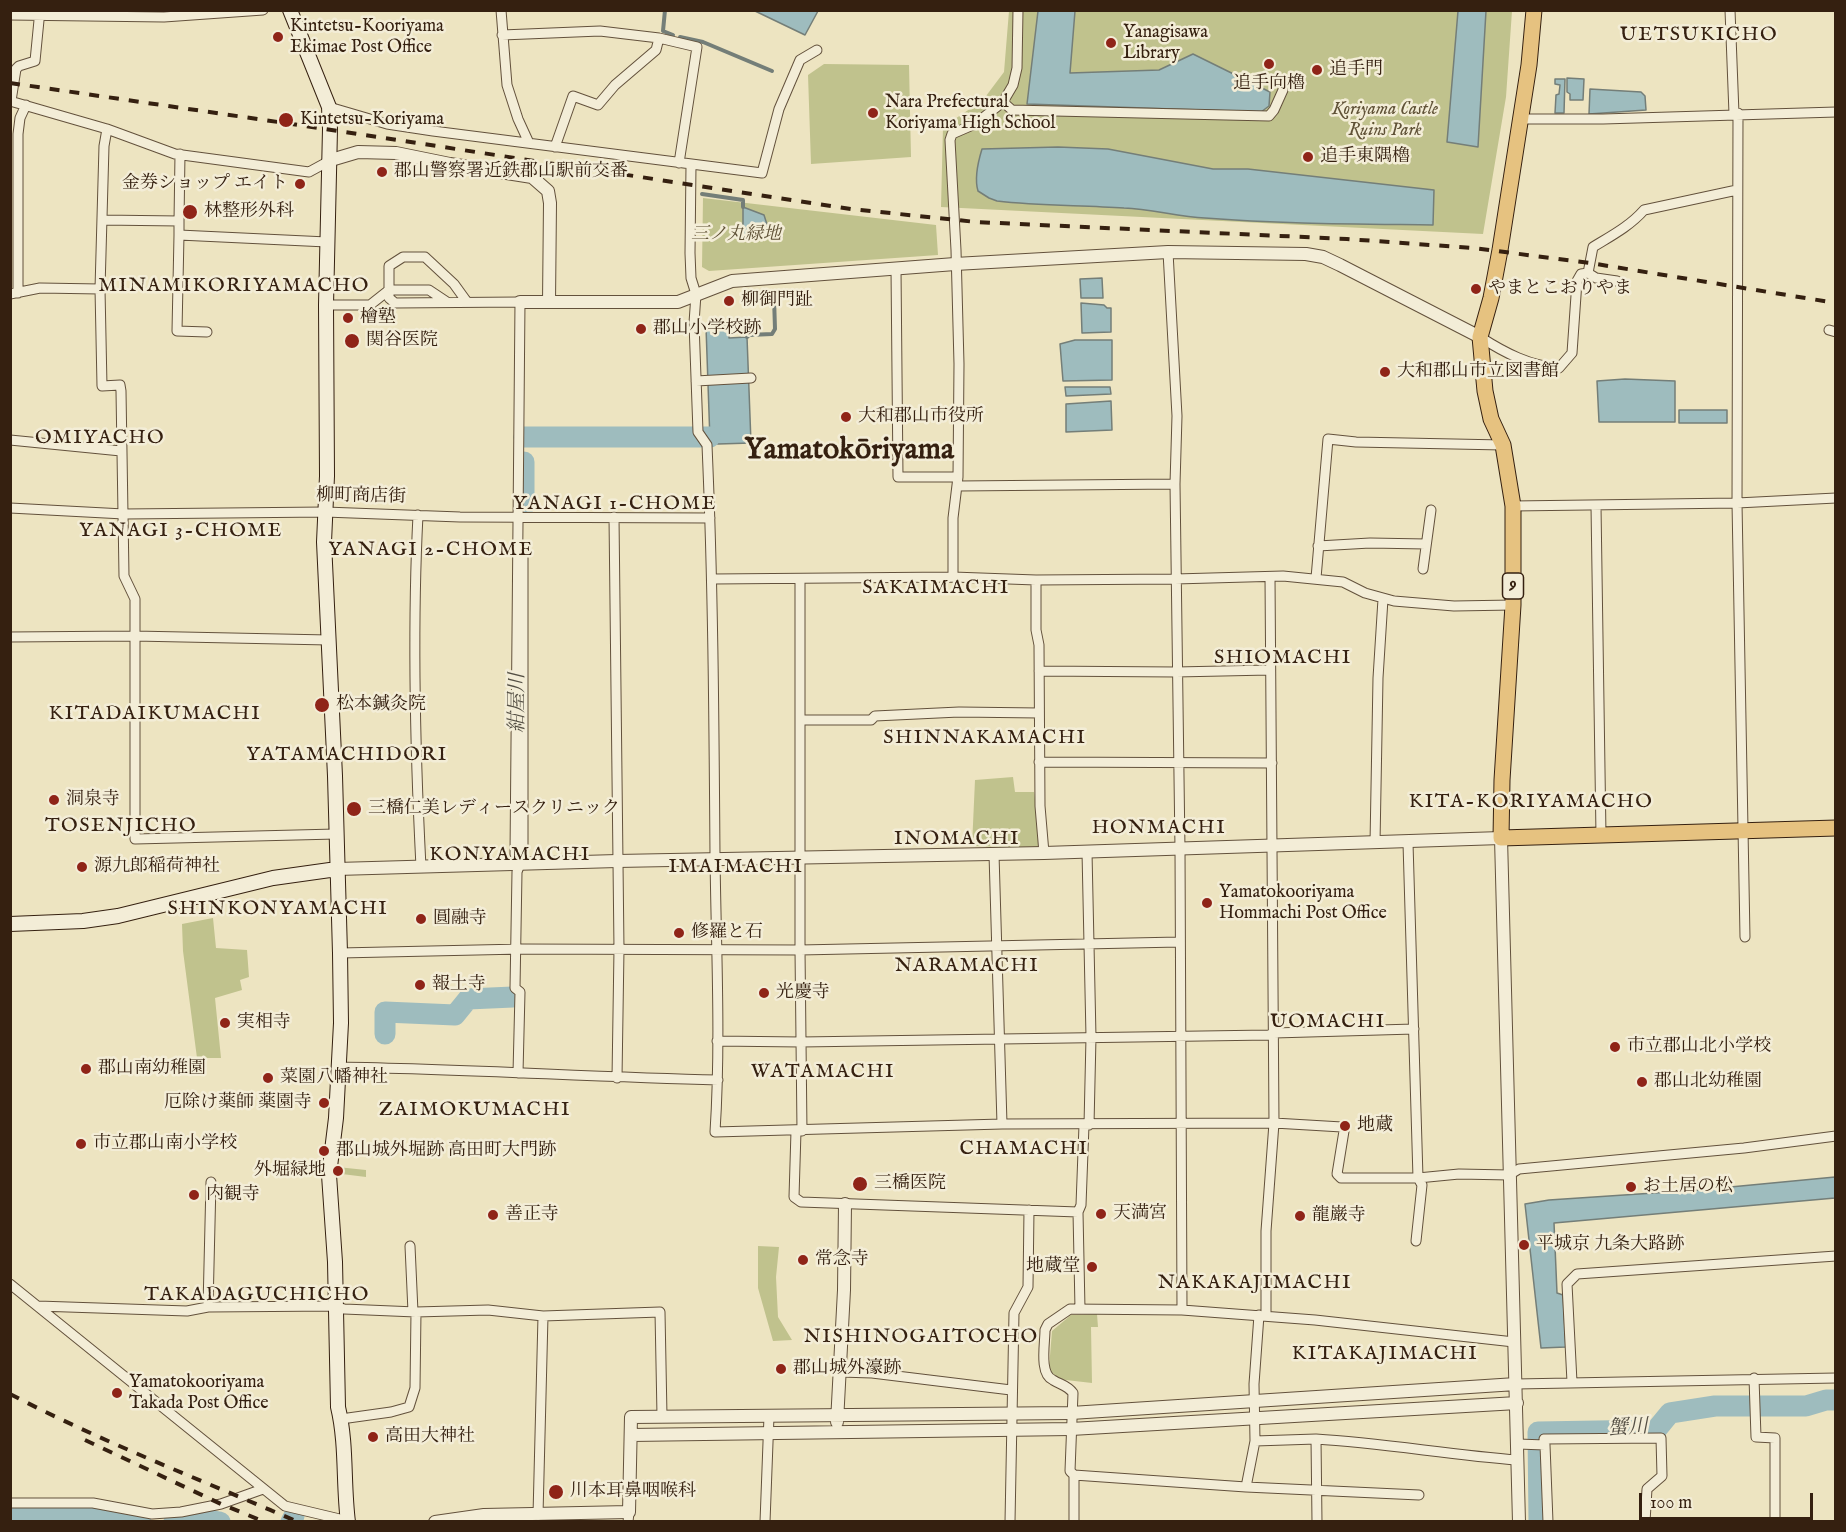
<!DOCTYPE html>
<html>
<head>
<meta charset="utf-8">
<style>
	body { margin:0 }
	#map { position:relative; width:1846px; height:1532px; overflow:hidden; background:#ede4c1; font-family:"IM FELL English",serif }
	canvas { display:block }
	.frame { position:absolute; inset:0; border:12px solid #352010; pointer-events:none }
	.scale { position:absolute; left:1639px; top:1493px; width:174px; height:27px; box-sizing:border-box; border:3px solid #352010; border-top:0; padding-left:8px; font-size:18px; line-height:21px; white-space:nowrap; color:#352010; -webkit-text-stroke:4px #f3edd7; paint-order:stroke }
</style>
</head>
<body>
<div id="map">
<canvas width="1846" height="1532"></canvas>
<div class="frame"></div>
<div class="scale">100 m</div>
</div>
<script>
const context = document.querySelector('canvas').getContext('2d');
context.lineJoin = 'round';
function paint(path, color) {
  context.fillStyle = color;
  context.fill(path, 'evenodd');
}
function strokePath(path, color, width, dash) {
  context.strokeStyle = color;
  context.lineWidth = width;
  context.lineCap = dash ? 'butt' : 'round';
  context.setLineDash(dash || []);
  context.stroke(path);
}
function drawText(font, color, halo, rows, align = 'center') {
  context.font = font + ' "IM FELL English","Noto Serif JP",serif';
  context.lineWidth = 5;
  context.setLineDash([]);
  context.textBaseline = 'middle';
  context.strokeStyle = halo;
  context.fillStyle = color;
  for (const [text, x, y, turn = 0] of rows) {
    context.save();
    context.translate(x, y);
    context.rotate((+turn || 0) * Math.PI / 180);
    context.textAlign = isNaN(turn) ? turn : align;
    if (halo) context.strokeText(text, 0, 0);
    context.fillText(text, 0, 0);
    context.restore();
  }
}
paint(new Path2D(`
	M1009,11H1512L1506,97L1483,234L941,207L943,127L983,100L1004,72Z
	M824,64L909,65L911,157L811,164L808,75Z
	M703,198L936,225L938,255L709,271L702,267Z
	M1013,777L1015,792H1034L1042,848L972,846L975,780Z
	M213,918L216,948L247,950L249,977L240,980L242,990L215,998L221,1058H197L183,951L182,924Z
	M337,1167L366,1170V1177L342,1174L334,1176V1169Z
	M758,1246L779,1247L776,1277L778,1317L792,1340L773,1341L758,1288Z
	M1097,1314L1098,1327H1091L1092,1383L1057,1379L1049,1368L1052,1331L1071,1315Z`), '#c0c28d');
const water = new Path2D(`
	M755,11H818L805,35Z
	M1038,11H1075L1070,73L1159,70L1193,54L1270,92L1269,106L1261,112L1027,104Z
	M1458,11H1486L1478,147L1447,142Z
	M1567,78L1584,79L1583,100H1570V94L1567,92Z
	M1555,79H1565L1564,113H1555L1556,95L1559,94L1560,85L1555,84Z
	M1590,89L1641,92L1645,96L1646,110L1589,114Z
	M1058,147L1108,149L1213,169H1248L1434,190L1433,225C1357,224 1281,224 1205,218C1178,217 1152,209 1124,208C1082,205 1039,206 997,201L989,198L978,191C974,178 978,162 982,149Z
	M743,207L764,215L771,237H743Z
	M1102,278L1103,298H1081L1080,279Z
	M1081,303L1104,305L1107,308H1111V332L1082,333Z
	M729,326V338L747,337L751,443L718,444L710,441L706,327Z
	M1075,340H1112V380L1063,381L1060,344Z
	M1625,379L1675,381V422H1599L1597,381Z
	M1065,387H1110L1111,394L1066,396Z
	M1111,401L1112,430L1066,432V404Z
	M1679,410H1727V423H1679Z
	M1835,1177V1198L1554,1223L1557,1293L1563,1295L1566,1347L1541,1348L1525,1204L1549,1200L1699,1190Z`);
paint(water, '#9ebcbe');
strokePath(water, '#747e78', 1.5);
strokePath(new Path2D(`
	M665,10L663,31L673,35
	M680,37L703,42L772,71
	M702,194L743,200V207
	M747,337L749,335L772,334L775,329L774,297`), '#747e78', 4);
strokePath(new Path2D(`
	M524,437H710
	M524,462V506
	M385,1034V1012L455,1015L468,999L513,997
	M10,1514H104L141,1522
	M174,1522L201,1519L220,1522
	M291,1522L294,1516
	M1539,1522L1538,1432L1656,1430L1670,1413L1715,1406H1806L1826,1400H1836`), '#9ebcbe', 21);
const minor = new Path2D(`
	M501,10L507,85L518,119L529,143
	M1730,10L1734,114
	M10,15L164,17L263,10
	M502,35L600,31L659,38L697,47L679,163
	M10,101L107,129L175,154L309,172L331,160
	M11,101L16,69L19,66L35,61L40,10
	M1003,102L1012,110L1269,116L1274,110L1283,90
	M329,107L387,124L433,131L762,173L779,109L800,60L817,50
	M1738,113L1737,503L1745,937
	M1521,119H1603L1836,112
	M107,129L104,146L100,289L102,386L120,385L121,391L124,576L135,599V839L336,834
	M555,147L573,96L598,105L615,85L656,50L659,38
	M691,165L690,253L691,278L696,294L694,323L698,432L707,445C713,581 714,718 715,855C716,947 721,1040 715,1132L1002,1124L1274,1123L1342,1127L1344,1131L1337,1174L1341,1178H1418L1459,1174L1509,1175L1519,1169L1744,1148L1836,1136
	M102,220L179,221V235L327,242
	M179,221L180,154
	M179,235L177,331L207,332
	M1168,252L1177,416L1175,484L1180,849L1182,1310
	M896,269L898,477H958
	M1588,273L1596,278L1617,281
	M18,293V134L20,118L26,105
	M10,294L40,288L100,289
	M467,302L454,284L425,257H403L389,266V298L395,303L520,302L515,854L520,864L517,872L515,988L520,992L518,1073
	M326,305H370L389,290H429L447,302
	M1829,330L1836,332
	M1480,337C1505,353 1530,366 1559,368L1572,353L1577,281L1581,274L1588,273L1593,247C1611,236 1630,226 1644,210L1737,190
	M696,381L751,378
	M10,440L121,451
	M958,486L1175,484
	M1513,506L1737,503L1836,498
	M1596,506L1601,835
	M10,508L124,514L325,512L460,517L710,518
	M418,515C412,632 415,750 421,867
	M614,517L619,949L617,1078
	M1318,546L1370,543L1426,544
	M517,547L523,550V854L520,864
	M1423,569L1431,510
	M953,577V518L958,477L959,364L956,250L950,140L952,134L975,124L1003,102L1013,85L1017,68L1018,10
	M1316,578L1328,439L1356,442L1503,445
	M713,579L953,577L1036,580L1175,579L1283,576L1343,582L1365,593L1394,601L1454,606L1513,605
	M800,579V950L802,1131
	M1036,580V630L1039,645L1040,806L1044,853
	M10,637L134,636L329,640
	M1039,671L1176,672L1269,670
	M801,720H871L875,716L959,712L1039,713
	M1039,762L1272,763
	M1375,843L1378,678L1383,599
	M1408,843L1418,1178L1422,1185L1416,1241
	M1087,852L1091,1037L1089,1125
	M994,854L1002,1124
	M340,953L522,949L800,950L1179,942
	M717,1041L801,1042L1269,1035L1274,1033L1414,1029
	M338,1067C465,1069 592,1077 718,1080
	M796,1131L794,1197L801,1202L1078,1212L1080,1309
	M1078,1212L1081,1205L1084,1125
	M410,1246L413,1312
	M10,1284L285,1506L348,1521
	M38,1306L187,1311L208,1307L335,1306L344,1309L416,1312L488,1310L543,1316L660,1312L662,1416
	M208,1307L211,1182
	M1266,1315V1231L1274,1123L1270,577
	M840,1372L872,1373L1011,1390
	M1754,1378L1756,1437L1775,1438V1522
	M1572,1382L1567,1284L1577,1274L1836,1256
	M1516,1384L1836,1378
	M341,1419L391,1412L409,1407L415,1388L416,1312
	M1316,1439C1384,1443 1450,1455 1518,1460
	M1255,1441L1316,1439L1317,1522
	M1518,1444L1545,1445L1544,1439L1661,1438L1662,1476L1647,1489L1645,1522
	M1545,1445L1548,1522
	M1074,1475L1246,1487L1419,1495
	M1246,1487L1255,1441L1254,1384L1259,1315
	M10,1503H93L152,1514L181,1512L221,1504L263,1489
	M538,1515L543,1316
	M628,1522L629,1512
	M765,1522L769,1416
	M1010,1522L1014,1313L1028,1287L1029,1210
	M1074,1522V1475L1070,1471L1073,1393C1067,1385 1061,1385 1053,1380C1039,1374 1045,1344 1045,1330L1048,1324L1070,1309L1182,1310L1315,1320L1514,1342`);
const tertiary = new Path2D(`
	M331,160L358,152L396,153L450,164L532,177L548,191L550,203L549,302
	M520,302H678L732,281L955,264L1168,252L1306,254L1323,257L1340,265L1480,337
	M337,869L617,861L1044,853L1501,838L1519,1522
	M837,1422L844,1290L845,1204
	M631,1435L1071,1429L1517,1403
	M435,1522L484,1515L629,1512L631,1417L1071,1413L1516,1384`);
const secondary = new Path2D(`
	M290,10L329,107L330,129L326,305L327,476L324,542L335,776L340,953L341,1023L336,1118L329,1175L335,1262L338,1407C347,1445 343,1483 348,1522
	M10,924L83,921L118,916L273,878L337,869`);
const primary = new Path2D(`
	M1534,10L1529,65L1500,250L1491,298L1480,337L1485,391L1491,419L1503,445L1513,506V605L1502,780L1501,838L1836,828`);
strokePath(minor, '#63513c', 11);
strokePath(tertiary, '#63513c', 14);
strokePath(secondary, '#352010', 16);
strokePath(primary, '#352010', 17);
strokePath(minor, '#f3edd7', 9);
strokePath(tertiary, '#f3edd7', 12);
strokePath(secondary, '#f3edd7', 14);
strokePath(primary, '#e6c280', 15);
strokePath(new Path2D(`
	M10,83L285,123L851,209L976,222L1347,239L1473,248L1590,263L1836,303
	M10,1394C104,1443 202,1480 298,1522
	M85,1440L221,1504L265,1522`), '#352010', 4, [10, 10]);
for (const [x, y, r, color] of [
	[278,37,6,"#8f2418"],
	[1111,43,6,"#8f2418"],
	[1269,64,6,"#8f2418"],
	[1317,70,6,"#8f2418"],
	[873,113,6,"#8f2418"],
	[286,120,8,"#8f2418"],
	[1308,157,6,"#8f2418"],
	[382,172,6,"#8f2418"],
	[300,184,6,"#8f2418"],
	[190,212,8,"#8f2418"],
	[1476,289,6,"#8f2418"],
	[729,301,6,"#8f2418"],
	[348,318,6,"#8f2418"],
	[641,329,6,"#8f2418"],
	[352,341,8,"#8f2418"],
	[1385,372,6,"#8f2418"],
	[846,417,6,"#8f2418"],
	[322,705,8,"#8f2418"],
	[54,800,6,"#8f2418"],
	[354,809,8,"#8f2418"],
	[82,867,6,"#8f2418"],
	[1207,903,6,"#8f2418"],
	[421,919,6,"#8f2418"],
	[679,933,6,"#8f2418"],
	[420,985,6,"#8f2418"],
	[764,993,6,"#8f2418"],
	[225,1023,6,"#8f2418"],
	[1615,1047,6,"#8f2418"],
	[86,1069,6,"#8f2418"],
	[268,1078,6,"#8f2418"],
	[1642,1082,6,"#8f2418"],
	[324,1103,6,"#8f2418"],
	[1345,1126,6,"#8f2418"],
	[81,1144,6,"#8f2418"],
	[324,1151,6,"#8f2418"],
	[338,1171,6,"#8f2418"],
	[860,1184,8,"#8f2418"],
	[1631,1187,6,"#8f2418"],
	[194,1195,6,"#8f2418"],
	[1101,1214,6,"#8f2418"],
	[493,1215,6,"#8f2418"],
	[1300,1216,6,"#8f2418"],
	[1524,1245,6,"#8f2418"],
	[803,1260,6,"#8f2418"],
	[1092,1267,6,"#8f2418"],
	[781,1369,6,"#8f2418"],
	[117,1393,6,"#8f2418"],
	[373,1437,6,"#8f2418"],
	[556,1492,8,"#8f2418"]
]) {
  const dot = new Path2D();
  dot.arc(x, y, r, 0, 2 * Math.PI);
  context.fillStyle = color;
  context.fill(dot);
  strokePath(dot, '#f3edd7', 2);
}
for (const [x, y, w] of [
	[1513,586,21]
]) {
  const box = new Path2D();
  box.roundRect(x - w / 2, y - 13, w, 26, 4.5);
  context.fillStyle = '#f3edd7';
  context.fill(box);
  strokePath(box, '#352010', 1.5);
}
drawText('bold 16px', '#352010', null, [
	["9",1513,586]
]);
drawText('18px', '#352010', '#f3edd7', [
	["Kintetsu-Kooriyama",290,27],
	["Ekimae Post Office",290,48],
	["Yanagisawa",1123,33],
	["Library",1123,54],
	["追手門",1329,70],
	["追手向櫓",1269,84,"center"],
	["Nara Prefectural",885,103],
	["Koriyama High School",885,124],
	["Kintetsu-Koriyama",300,120],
	["追手東隅櫓",1320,157],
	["郡山警察署近鉄郡山駅前交番",394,172],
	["金券ショップ エイト",288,184,"right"],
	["林整形外科",204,212],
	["やまとこおりやま",1488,289],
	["柳御門趾",741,301],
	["檜塾",360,318],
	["郡山小学校跡",653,329],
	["関谷医院",366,341],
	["大和郡山市立図書館",1397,372],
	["大和郡山市役所",858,417],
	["松本鍼灸院",336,705],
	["洞泉寺",66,800],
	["三橋仁美レディースクリニック",368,809],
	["源九郎稲荷神社",94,867],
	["Yamatokooriyama",1219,893],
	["Hommachi Post Office",1219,914],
	["圓融寺",433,919],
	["修羅と石",691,933],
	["報土寺",432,985],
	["光慶寺",776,993],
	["実相寺",237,1023],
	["市立郡山北小学校",1627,1047],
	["郡山南幼稚園",98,1069],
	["菜園八幡神社",280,1078],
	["郡山北幼稚園",1654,1082],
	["厄除け薬師 薬園寺",312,1103,"right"],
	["地蔵",1357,1126],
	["市立郡山南小学校",93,1144],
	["郡山城外堀跡 高田町大門跡",336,1151],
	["外堀緑地",326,1171,"right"],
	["三橋医院",874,1184],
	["お土居の松",1643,1187],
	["内観寺",206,1195],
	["天満宮",1113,1214],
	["善正寺",505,1215],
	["龍巌寺",1312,1216],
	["平城京 九条大路跡",1536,1245],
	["常念寺",815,1260],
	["地蔵堂",1080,1267,"right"],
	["郡山城外濠跡",793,1369],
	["Yamatokooriyama",129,1383],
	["Takada Post Office",129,1404],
	["高田大神社",385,1437],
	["川本耳鼻咽喉科",570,1492]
], 'left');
drawText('italic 18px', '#5f5136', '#f3edd7', [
	["Koriyama Castle",1385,110],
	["Ruins Park",1385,131],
	["三ノ丸緑地",736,235]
]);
drawText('18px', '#352010', '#f3edd7', [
	["柳町商店街",361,497,1]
]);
context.letterSpacing = '1.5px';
drawText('20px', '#352010', '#f3edd7', [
	["UETSUKICHO",1699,36],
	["MINAMIKORIYAMACHO",234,287],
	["OMIYACHO",100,439],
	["YANAGI 1-CHOME",615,505],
	["YANAGI 3-CHOME",181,532],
	["YANAGI 2-CHOME",431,551],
	["SAKAIMACHI",936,589],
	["SHIOMACHI",1283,659],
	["KITADAIKUMACHI",155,715],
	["SHINNAKAMACHI",985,739],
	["YATAMACHIDORI",347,756],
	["KITA-KORIYAMACHO",1531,803],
	["TOSENJICHO",121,827],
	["HONMACHI",1159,829],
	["INOMACHI",957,840],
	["KONYAMACHI",510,856],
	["IMAIMACHI",736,868],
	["SHINKONYAMACHI",278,910],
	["NARAMACHI",967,967],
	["UOMACHI",1328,1023],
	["WATAMACHI",823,1073],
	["ZAIMOKUMACHI",475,1111],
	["CHAMACHI",1024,1150],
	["NAKAKAJIMACHI",1255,1284],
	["TAKADAGUCHICHO",257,1296],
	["NISHINOGAITOCHO",921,1338],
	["KITAKAJIMACHI",1385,1355]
]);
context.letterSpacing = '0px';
drawText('italic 20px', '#544f44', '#f3edd7', [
	["紺屋川",519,703,-90],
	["蟹川",1628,1429,-3]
]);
drawText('bold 30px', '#352010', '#f3edd7', [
	["Yamatokōriyama",849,452]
]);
</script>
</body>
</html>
